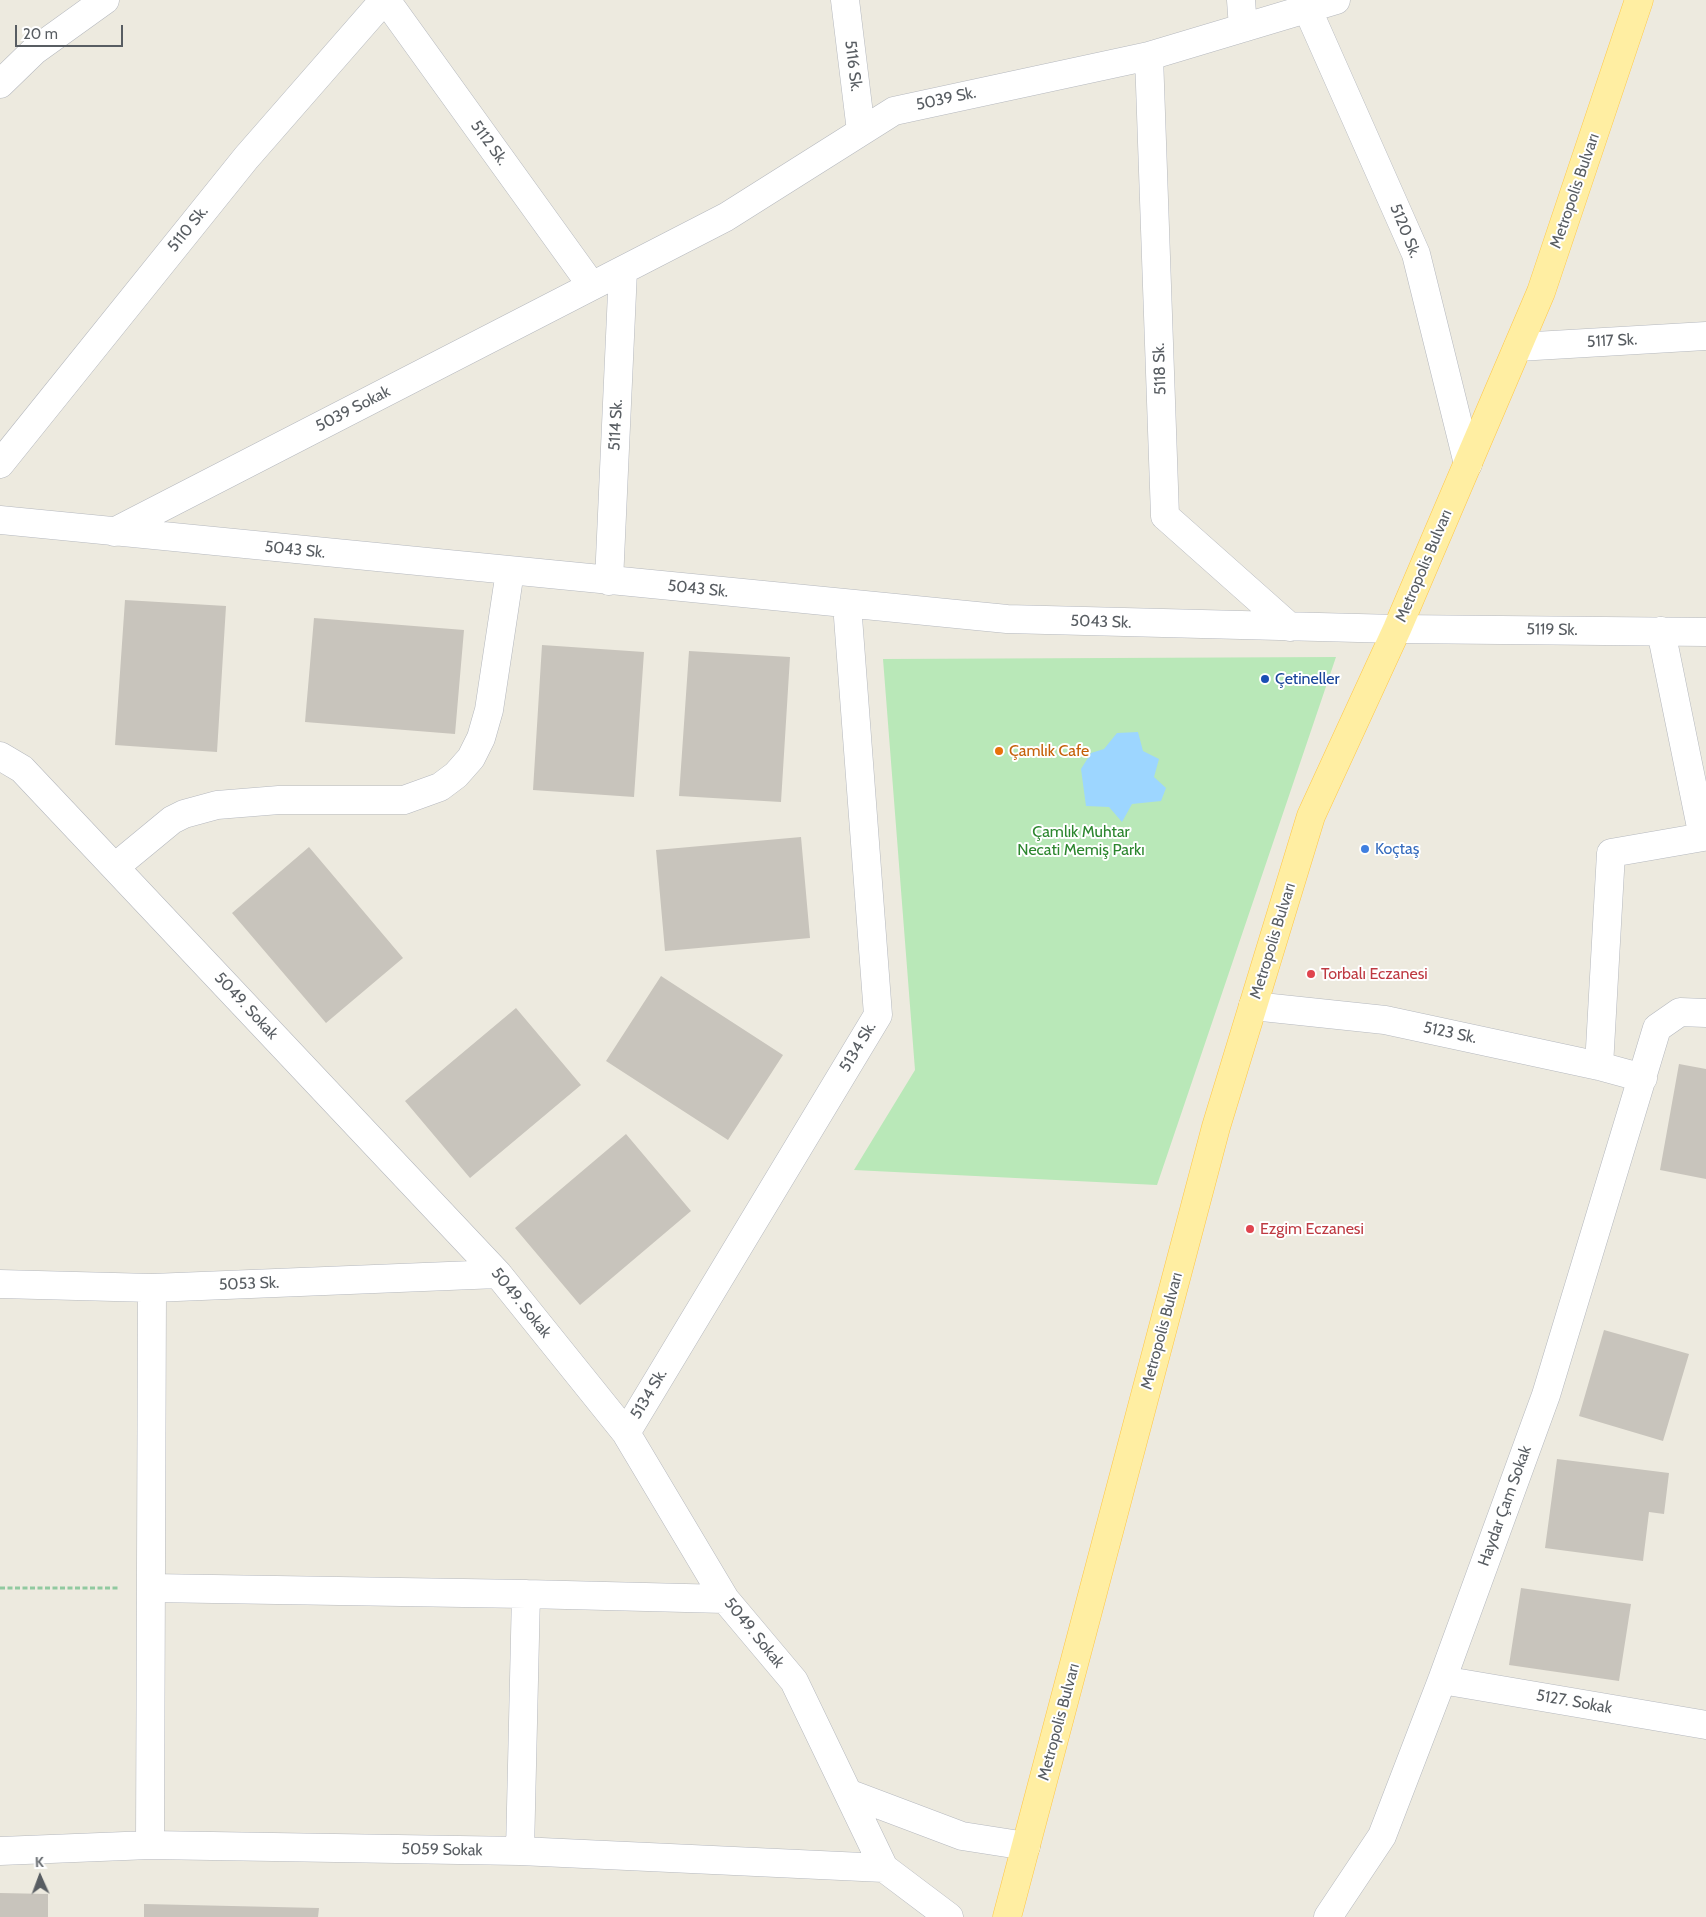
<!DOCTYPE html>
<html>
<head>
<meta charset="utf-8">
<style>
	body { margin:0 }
	#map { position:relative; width:1706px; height:1917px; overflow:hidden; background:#edeadf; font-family:Cabin,sans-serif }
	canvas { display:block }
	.north { position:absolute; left:15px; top:1852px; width:50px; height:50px; -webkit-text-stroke:4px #fff; paint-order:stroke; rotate:358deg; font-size:14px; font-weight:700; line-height:20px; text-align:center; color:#585d62 }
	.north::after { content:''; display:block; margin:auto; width:18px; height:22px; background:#585d62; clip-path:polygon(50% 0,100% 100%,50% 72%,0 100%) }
	.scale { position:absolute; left:15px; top:25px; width:108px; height:22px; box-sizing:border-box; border:2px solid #585d62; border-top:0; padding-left:6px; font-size:15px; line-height:18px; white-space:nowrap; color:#585d62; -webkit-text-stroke:4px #fff; paint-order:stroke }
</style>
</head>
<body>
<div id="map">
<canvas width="1706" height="1917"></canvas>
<div class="north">K</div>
<div class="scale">20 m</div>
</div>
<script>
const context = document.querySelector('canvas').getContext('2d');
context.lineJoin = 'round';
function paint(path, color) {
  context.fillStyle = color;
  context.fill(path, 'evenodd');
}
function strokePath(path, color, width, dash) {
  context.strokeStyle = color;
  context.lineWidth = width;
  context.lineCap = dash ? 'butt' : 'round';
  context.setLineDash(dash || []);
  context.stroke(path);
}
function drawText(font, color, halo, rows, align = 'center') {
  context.font = font + ' Cabin,sans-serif';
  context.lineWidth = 4;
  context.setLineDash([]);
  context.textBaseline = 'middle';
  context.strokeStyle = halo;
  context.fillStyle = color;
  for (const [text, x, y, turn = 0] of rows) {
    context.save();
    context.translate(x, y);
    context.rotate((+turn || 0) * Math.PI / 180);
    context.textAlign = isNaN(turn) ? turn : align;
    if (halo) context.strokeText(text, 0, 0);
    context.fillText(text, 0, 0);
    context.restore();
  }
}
paint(new Path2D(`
	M1336,657L1157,1185L854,1170L915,1070L883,659Z`), '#b9e8b8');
paint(new Path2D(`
	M1138,732L1143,751L1159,759L1154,777L1166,788L1161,801L1132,804L1122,822L1109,807L1086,806L1081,769L1091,753L1104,749L1117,733Z`), '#9dd6ff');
paint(new Path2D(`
	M125,600L226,606L217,752L115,745Z
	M314,618L464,630L455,734L305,722Z
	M542,645L644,652L634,797L533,790Z
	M689,651L790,657L781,802L679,796Z
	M801,837L810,938L665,951L656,850Z
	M309,847L403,958L326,1023L232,913Z
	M661,976L783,1055L728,1140L606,1061Z
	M516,1008L581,1085L470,1178L405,1101Z
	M1679,1064L1706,1069V1179L1660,1170Z
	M626,1134L691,1211L580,1305L515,1228Z
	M1604,1330L1689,1354L1663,1441L1579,1416Z
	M1557,1459L1669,1473L1664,1514L1649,1512L1643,1561L1545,1548Z
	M1521,1588L1631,1604L1619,1681L1509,1665Z
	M0,1893L48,1894V1917H0Z
	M144,1904L319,1908L318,1917H144Z`), '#c8c4bc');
const minor = new Path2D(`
	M386,0L592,286
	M845,0L861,131
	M1241,0L1243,28
	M1307,8L1416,254L1468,464
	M1149,56L1165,516L1290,627
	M0,84L34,51L105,0
	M1518,347L1706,336
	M0,464L246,158L384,0
	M0,520L1007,619L1397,629L1706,632
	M114,532L726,217L894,111L1149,56L1336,0
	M609,581L623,270
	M0,756L22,769L498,1274L626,1433L725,1599L794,1681L884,1868L949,1917
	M115,867L172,820L184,814L217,805L279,800H404L440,787L456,775L471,758L481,738L489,710L510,571
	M1253,1006L1385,1020L1599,1066L1643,1078
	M1599,1066L1611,853L1703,837L1661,631
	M0,1284L152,1288L498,1274
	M626,1433L878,1015L847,604
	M151,1588L526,1594L725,1599
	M1442,1680L1706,1725
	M848,1793L962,1836L1026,1846
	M150,1845L152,1288
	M0,1851L150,1845L520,1851L884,1868
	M520,1851L526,1594
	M1328,1917L1382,1836L1442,1680L1546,1395L1657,1028L1680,1012L1706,1013`);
const major = new Path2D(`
	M1007,1917L1216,1127L1311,816L1397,629L1541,292L1639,0`);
strokePath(minor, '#b5b8be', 29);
strokePath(major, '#ffc746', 29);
strokePath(new Path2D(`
	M0,1588H119`), '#91c9a0', 3, [5, 2.5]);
strokePath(minor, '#fff', 28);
strokePath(major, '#ffeea2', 28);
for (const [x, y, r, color] of [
	[1265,679,5,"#1a4fb4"],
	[999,751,5,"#e8710a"],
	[1365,849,5,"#3f7fe0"],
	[1311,974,5,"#e0444e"],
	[1250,1229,5,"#e0444e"]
]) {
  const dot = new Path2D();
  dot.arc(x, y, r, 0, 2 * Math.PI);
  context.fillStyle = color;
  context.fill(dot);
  strokePath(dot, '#fff', 2);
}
drawText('16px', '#585d62', '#fff', [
	["5116 Sk.",853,66,83],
	["5039 Sk.",946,99,-12],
	["5112 Sk.",489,143,54],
	["Metropolis Bulvarı",1575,191,-71],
	["5110 Sk.",188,229,-51],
	["5120 Sk.",1405,231,68],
	["5117 Sk.",1612,341,-3],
	["5118 Sk.",1160,369,-92],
	["5039 Sokak",353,409,-27],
	["5114 Sk.",616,425,-87],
	["5043 Sk.",295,550,6],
	["Metropolis Bulvarı",1424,566,-67],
	["5043 Sk.",698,589,6],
	["5043 Sk.",1101,622,2],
	["5119 Sk.",1552,630,1],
	["Metropolis Bulvarı",1273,941,-73],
	["5049. Sokak",246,1006,47],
	["5123 Sk.",1450,1033,12],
	["5134 Sk.",858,1047,-59],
	["5053 Sk.",249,1284,-2],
	["5049. Sokak",521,1303,51],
	["Metropolis Bulvarı",1162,1331,-75],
	["5134 Sk.",649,1394,-59],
	["Haydar Çam Sokak",1505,1506,-70],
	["5049. Sokak",754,1633,51],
	["5127. Sokak",1574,1702,10],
	["Metropolis Bulvarı",1059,1722,-75],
	["5059 Sokak",442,1850,1]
]);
drawText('16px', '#164399', '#fff', [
	["Çetineller",1275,679]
], 'left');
drawText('16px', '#c56008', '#fff', [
	["Çamlık Cafe",1009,751]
], 'left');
drawText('16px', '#2c862e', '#fff', [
	["Çamlık Muhtar",1081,832],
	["Necati Memiş Parkı",1081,850]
]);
drawText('16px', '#366cbe', '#fff', [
	["Koçtaş",1375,849]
], 'left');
drawText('16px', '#be3a42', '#fff', [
	["Torbalı Eczanesi",1321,974],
	["Ezgim Eczanesi",1260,1229]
], 'left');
</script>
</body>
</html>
